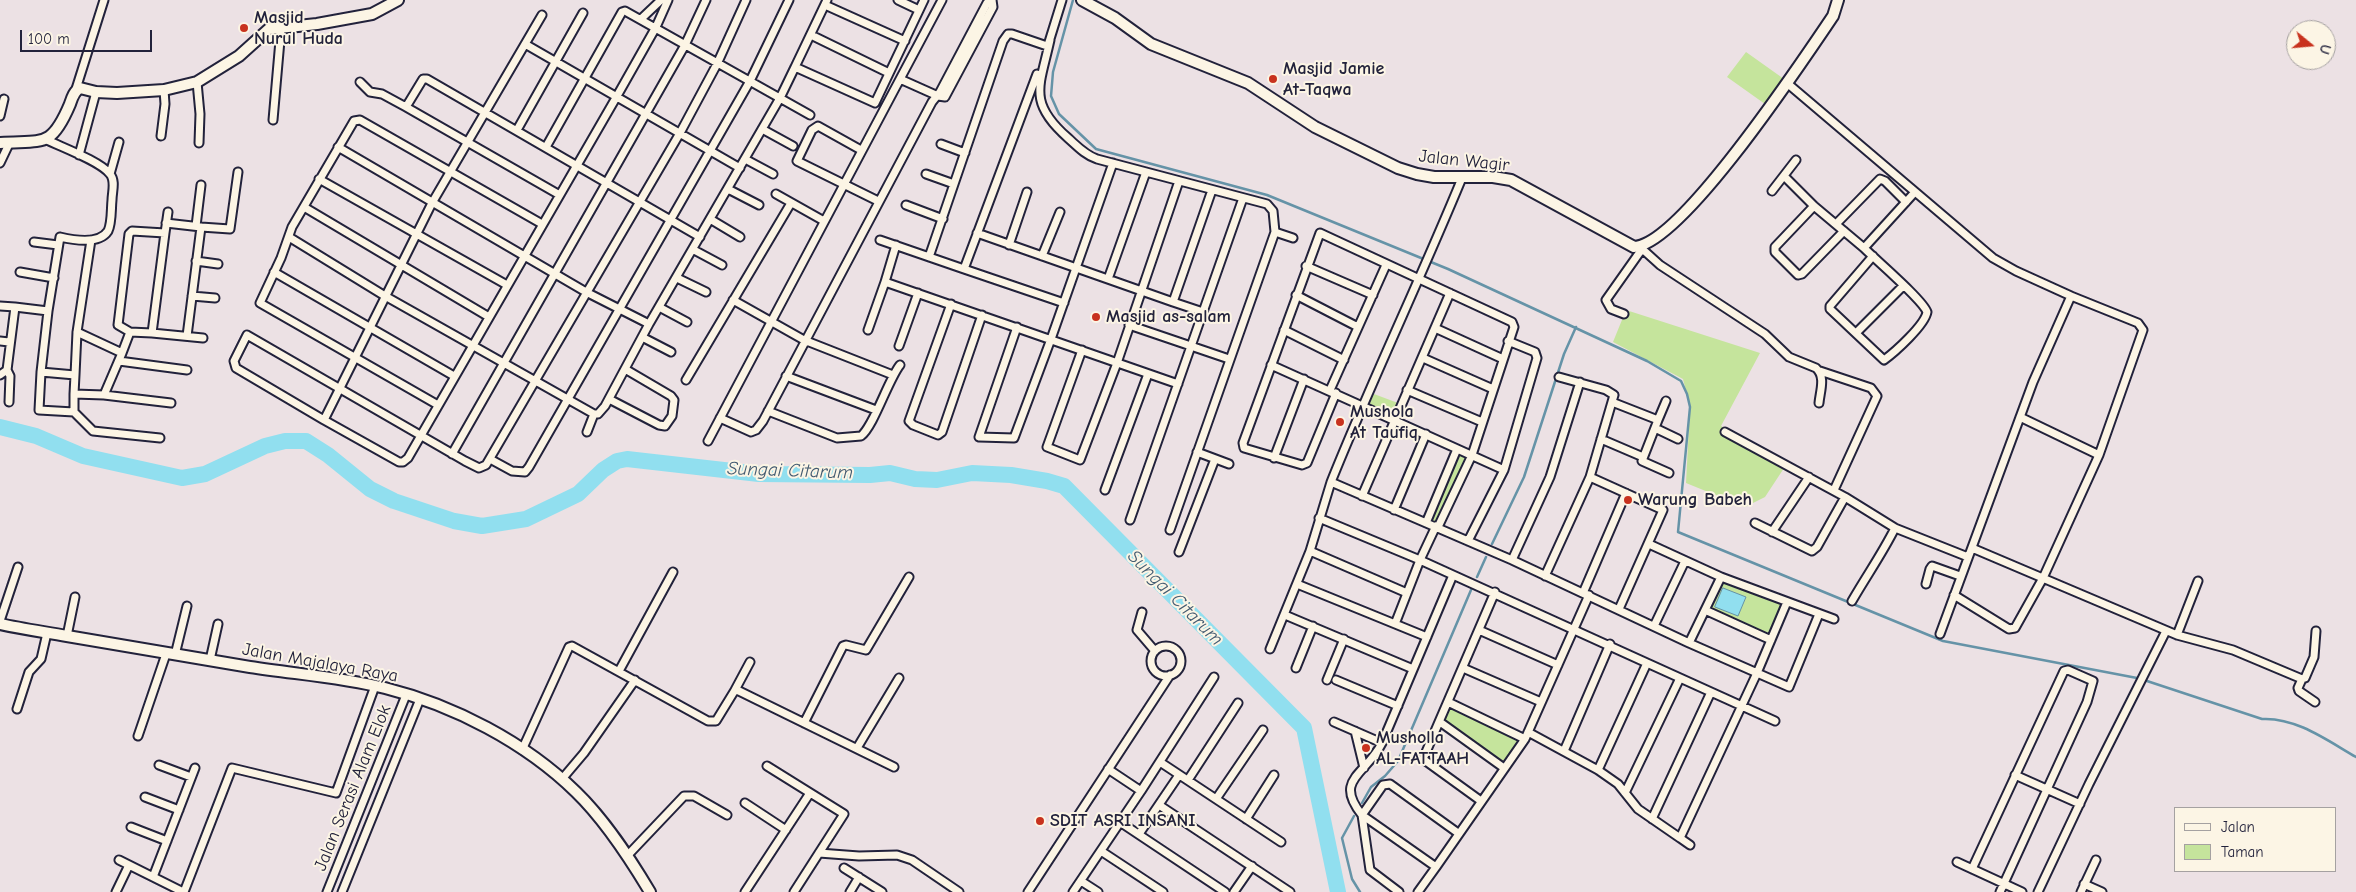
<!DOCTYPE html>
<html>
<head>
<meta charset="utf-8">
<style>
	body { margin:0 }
	#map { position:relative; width:2356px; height:892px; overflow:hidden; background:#ece1e4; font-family:"Comic Neue",sans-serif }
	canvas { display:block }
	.legend { position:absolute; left:2174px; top:807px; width:162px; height:65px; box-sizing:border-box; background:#fcf5e5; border:1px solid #a5a1a1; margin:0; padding:6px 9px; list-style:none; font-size:15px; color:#22223b }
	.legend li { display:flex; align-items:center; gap:10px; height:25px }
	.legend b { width:25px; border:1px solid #a5a1a1 }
	.north { position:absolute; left:2286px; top:20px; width:50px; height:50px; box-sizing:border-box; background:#fcf5e5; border:1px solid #a5a1a1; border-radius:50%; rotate:107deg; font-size:14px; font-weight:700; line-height:20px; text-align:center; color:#22223b }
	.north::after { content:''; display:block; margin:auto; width:18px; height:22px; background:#c8321e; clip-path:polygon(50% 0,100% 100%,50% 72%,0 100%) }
	.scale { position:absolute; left:20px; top:30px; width:132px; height:22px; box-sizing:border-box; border:2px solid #22223b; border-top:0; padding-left:6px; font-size:15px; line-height:18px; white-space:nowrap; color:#22223b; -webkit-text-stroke:4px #fcf5e5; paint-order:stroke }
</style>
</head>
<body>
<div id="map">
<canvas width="2356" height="892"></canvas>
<ul class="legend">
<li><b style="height:6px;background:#fcf5e5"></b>Jalan</li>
<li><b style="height:14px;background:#c5e49c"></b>Taman</li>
</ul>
<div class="north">U</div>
<div class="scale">100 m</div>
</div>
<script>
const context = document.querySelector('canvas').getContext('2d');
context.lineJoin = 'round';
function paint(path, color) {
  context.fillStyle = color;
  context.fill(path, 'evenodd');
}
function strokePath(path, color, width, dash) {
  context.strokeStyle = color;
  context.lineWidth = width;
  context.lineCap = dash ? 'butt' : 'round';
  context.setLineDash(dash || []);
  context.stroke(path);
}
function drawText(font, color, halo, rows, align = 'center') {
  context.font = font + ' "Comic Neue",sans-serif';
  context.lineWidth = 4;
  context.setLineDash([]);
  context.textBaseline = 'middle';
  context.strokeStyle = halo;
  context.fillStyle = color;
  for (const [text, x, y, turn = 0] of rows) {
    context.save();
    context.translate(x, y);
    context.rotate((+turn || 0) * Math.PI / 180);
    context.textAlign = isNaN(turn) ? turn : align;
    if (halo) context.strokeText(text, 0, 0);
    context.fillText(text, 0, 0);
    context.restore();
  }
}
paint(new Path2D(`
	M1746,52L1784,79L1765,104L1727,77Z
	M1626,310L1760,353L1721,426L1788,462L1765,497L1745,507L1686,483L1690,407L1683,379L1613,342Z
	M1374,394L1398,403L1393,415L1369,405Z
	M1457,449L1472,455L1438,527L1426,523Z
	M1722,579L1782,604L1770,635L1708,608Z
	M1448,702L1525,739L1504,768L1440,722Z`), '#c5e49c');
const water = new Path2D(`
	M1723,588L1746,597L1738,616L1715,607Z`);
paint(water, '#91dfef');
strokePath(water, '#6593a7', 1);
strokePath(new Path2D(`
	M1073,0L1053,72L1051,96L1059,114L1096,149L1267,195L1448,269L1647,361L1681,381L1687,394L1690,407L1678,532L1943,641L2137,678
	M1492,544L1524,477L1564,354L1576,327
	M1477,577L1486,557
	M2147,681L2262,719C2296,717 2328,741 2356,757
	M1362,803L1371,787L1385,776L1398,761L1471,590
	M1354,816L1342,838L1352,879L1360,892`), '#6593a7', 2.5);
strokePath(new Path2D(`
	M0,427L36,436L83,456L182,478L205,474L265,446L285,441H306L328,455L370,489L394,501L454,521L482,526L526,519L578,494L603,470L617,461L627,459L759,474L870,475L890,473L915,479L937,480L972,473L1011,475L1047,481L1064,486L1304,728L1338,892`), '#91dfef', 16);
const street = new Path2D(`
	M898,0L919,10
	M942,0L900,79L938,96L945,97L993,7L992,0
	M825,5L905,41
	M542,15L432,203L324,420L399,462H403L408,458L617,96L656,27L668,0
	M641,19L661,0
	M811,35L889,73
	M1050,40C1040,86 1027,102 1068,138C1077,146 1085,155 1097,159L1267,204L1273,211L1275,232L1170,530
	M1049,42L1062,0
	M525,44L740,168
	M795,67L827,0
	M197,82L200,114L199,143
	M360,82L370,92L382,94L406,107L558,194
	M1787,83L1993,258L2016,271L2071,296L2033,382L1940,634
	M76,89L104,0
	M406,107L423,79H427L700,237
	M0,116L4,99
	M273,120L281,29
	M762,129L793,146
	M517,130L583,13
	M161,136L165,104L164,90
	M941,144L965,153
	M338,147L586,292L649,324
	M546,147L622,12L625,11L810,115
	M861,150L818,126L812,130L797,161L878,201
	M79,155L96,92
	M745,159L773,174
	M0,163L10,142
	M110,174L119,142
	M926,174L954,184
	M1784,176L1814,206L1864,248
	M319,179L507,285
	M728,189L759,205
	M1772,191L1796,160
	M776,194L824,221
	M906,205L943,219
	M1814,206L1775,247V252L1798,275L1802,274L1844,231
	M304,207L489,317
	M710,219L740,237
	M166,223L201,227L187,336
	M1836,224L1880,179L1885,181L1906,202
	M196,226L201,185
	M201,227L230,229L238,172
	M1275,232L1293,238
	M165,233L168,212
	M977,233L1173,302
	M289,237L385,296L594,414H598L605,406L649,324L780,98L795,67L875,103L924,0
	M880,240L964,269L1037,74
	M34,242L58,245
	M896,245L885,282L1178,384
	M1009,245L1027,192
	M1639,246L1660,265L1765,334L1789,357L1816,368C1826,377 1820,391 1819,403
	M694,250L722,265
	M1042,256L1060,212
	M1873,256L1830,306V309L1884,360C1895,352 1925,325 1927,312C1923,300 1876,260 1864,248L1915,192
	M929,257L1003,41L1008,34H1012L1047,46
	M196,261L218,264
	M1306,266L1373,295
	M964,269L1064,303
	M20,272L54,278
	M274,272L454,376
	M677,278L706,292
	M1108,279L1146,172
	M1296,295L1358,327
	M192,296L215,298
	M733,300L804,340L893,375
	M951,304L909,421L913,425L938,435L942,432L982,315
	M0,306L15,307
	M659,307L687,322
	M48,311L41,372L75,375L77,332L91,240
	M1203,312L1173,302L1212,190
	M1624,314L1611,309L1606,300L1642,249
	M1129,325L1229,359
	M1017,327L979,437L1014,438L1051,339L1113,163
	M1435,328L1503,359
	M868,330L885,282
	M1284,330L1344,360
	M1857,332L1903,286
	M152,333L203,338
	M642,337L671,352
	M0,341L9,342
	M899,346L918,293
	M1082,350L1047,447L1080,460L1117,363L1179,181
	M122,353L130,332L118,325L129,234L132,231L165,233L152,333L130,332
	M1423,358L1493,389
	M119,361L187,370
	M1271,365L1504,470
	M7,370L10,376L9,402
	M1820,371L1871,388L1877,396L1834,490
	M41,372L39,410L74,412
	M0,375L7,370L15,307L48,311L60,237C73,240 99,245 108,231C112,223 111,209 112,200C112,192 116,181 110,174C100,161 61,147 45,139
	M75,375L74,394L104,395L122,353L77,332
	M786,376L876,410
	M1559,377L1606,390L1614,395L1590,477
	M686,380L791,203
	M1330,390L1386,265
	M1407,390L1482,422
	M1336,393L1307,463L1302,465L1244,448L1243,443L1320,233L1512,322L1514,327L1472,455L1438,527
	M74,394V412L93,431L160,438
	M104,395L171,403
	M609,399L659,425L665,426L672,416L674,400L671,396L625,369
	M1612,402L1658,420L1642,461L1669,473
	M438,405L260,303L281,258L292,227L354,121L360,120L542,224
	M768,411L837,438L861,436C874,426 888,380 900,365
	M2020,417L2099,455
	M720,418L751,432L756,430L763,421L932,102L940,92L987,3L992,0
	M324,420L236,368L234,361L247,335L465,461L479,468L486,465L680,133L717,64L746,0
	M1658,420L1666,401
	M1655,428L1678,439
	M587,432L594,414
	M1725,432L1845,497
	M1601,439L1643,457
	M708,441L900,79
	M1197,452L1229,464
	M452,454L685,45L706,0
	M1274,458L1304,379
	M490,459L512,471L525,472L529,467L750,81L789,0
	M1331,482C1372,380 1420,280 1462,178
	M1105,490L1148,374
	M1362,496L1450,293
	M1394,510L1426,434
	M1319,518L1420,560L1395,624
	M1130,520L1243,198
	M1426,523L1457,449
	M1755,523L1812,551L1817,547L1845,497L1895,528L1968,557
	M1436,526L1420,560L1453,575L1382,743C1366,775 1333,779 1362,815L1436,867L1525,739L1589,595
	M1772,532L1809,477
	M1468,541L1504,470L1537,358L1535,352L1508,341
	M1649,544L1721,577
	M1972,548L2177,635L2233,650L2302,679L2305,678L2314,657L2316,631
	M1310,551L1407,593
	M1179,552L1215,459
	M1512,560L1550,477L1580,382
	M1453,575L1647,663L1598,770L1528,732
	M1545,576L1590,477L1663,510L1619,609
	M1297,584L1427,637
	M1926,584L1930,569L1932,566L1960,576
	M1583,593L1626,493
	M1954,595L2009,629L2015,628L2043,578L2099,455L2143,330L2138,323L2071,296
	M1852,601C1867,575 1882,554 1895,528
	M1705,610L1771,640
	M1142,612L1137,630L1155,651
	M1285,615L1413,669
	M0,621L18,567
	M1654,626L1685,561
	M1479,630L1558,665
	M2177,635L2198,581
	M67,636L75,597
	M1689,643L1789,687L1819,614
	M1151 661a15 15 0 1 1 30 0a15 15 0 1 1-30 0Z
	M1270,649L1310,551L1331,482L1512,560L1689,643L1721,577L1834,619
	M175,655L187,606
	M210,660L218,624
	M1647,663L1711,692
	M1296,668L1313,626
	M1463,668L1541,702
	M619,671L673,572
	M2302,679L2298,688L2299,691L2315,702
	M1327,680L1344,639
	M1336,680L1398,706
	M735,690L750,662
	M1448,702L1525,739
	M17,709L29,672L41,659L47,633
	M1334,722L1382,743
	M1440,722L1504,768
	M804,723L843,646L846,645L866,650L909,577
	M1355,731L1364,768
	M138,736L166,654
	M857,748L899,678
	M522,750L569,647L572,646L708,721H716L735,690L739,691L894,767
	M1564,751L1610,644
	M1160,762L1281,842
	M159,765L191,777
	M767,766L844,814L794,892
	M1108,769L1141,791L1214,677
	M1598,770L1618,784L1638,809L1680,838L1757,673L1787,602
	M2015,775L2080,804
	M562,779L584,753L635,680
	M1188,780L1238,703
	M1625,793L1680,678
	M145,797L179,810
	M1216,799L1263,730
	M1481,801L1423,759L1495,592
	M745,803L786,830
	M1159,805L1290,892
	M1246,819L1274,775
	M1652,819L1711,692L1775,721
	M1120,822L1225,892
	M131,827L167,841
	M1139,834L1179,775
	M1680,838L1690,845
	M1101,851L1163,892
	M819,853L859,856L897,855L912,860L959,892
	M627,856L684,796H694L727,815
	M119,860L183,892
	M1957,862L2022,892
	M844,868L882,892
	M1972,869L2064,671L2068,670L2093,681L2087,702L2000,892
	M153,877L195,768
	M1081,881L1098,892
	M2084,884L2102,892
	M116,892L129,865
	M184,892L232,768L336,793L375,686
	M327,892L406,695
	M342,892L420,699
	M745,892L810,793
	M850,892L859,877
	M1028,892L1170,675
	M1073,892L1141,791
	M1234,892L1252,866
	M1399,892L1370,870L1362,815L1383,785L1390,784L1458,833
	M1418,892L1436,867
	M2038,892L2089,784L2166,631
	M2081,892L2096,860`);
const secondary = new Path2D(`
	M1082,0L1115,18L1151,44L1248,83L1315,127L1398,168L1417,174L1434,177H1493L1511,180L1634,247C1682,244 1803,60 1833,16L1838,0
	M0,143C43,140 51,149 70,104C72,98 74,91 80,88L96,92L117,93L164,90L197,82L239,56L269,29L317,24L372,14L398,0
	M0,624C22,629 45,632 67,636C128,646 189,657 250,667C295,674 341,677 385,688C453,705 525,742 576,792C605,820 629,857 650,892`);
strokePath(street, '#22223b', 11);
strokePath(secondary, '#22223b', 14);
strokePath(street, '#fcf5e5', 7);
strokePath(secondary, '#fcf5e5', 10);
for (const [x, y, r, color] of [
	[244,28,5,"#c8321e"],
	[1273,79,5,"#c8321e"],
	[1096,317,5,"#c8321e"],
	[1340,422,5,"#c8321e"],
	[1628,500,5,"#c8321e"],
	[1366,748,5,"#c8321e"],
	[1040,821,5,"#c8321e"]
]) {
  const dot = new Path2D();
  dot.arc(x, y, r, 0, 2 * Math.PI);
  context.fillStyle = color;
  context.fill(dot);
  strokePath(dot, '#fcf5e5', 2);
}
drawText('bold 18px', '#22223b', '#fcf5e5', [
	["Masjid",254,18],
	["Nurul Huda",254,39],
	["Masjid Jamie",1283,69],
	["At-Taqwa",1283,90],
	["Masjid as-salam",1106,317],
	["Mushola",1350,412],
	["At Taufiq",1350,433],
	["Warung Babeh",1638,500],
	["Musholla",1376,738],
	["AL-FATTAAH",1376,759],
	["SDIT ASRI INSANI",1050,821]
], 'left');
drawText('18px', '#22223b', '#fcf5e5', [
	["Jalan Wagir",1464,161,6],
	["Jalan Majalaya Raya",320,663,10],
	["Jalan Serasi Alam Elok",353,788,-68]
]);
drawText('italic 19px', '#435b71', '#fcf5e5', [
	["Sungai Citarum",790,471,2],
	["Sungai Citarum",1175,598,45]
]);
</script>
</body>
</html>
